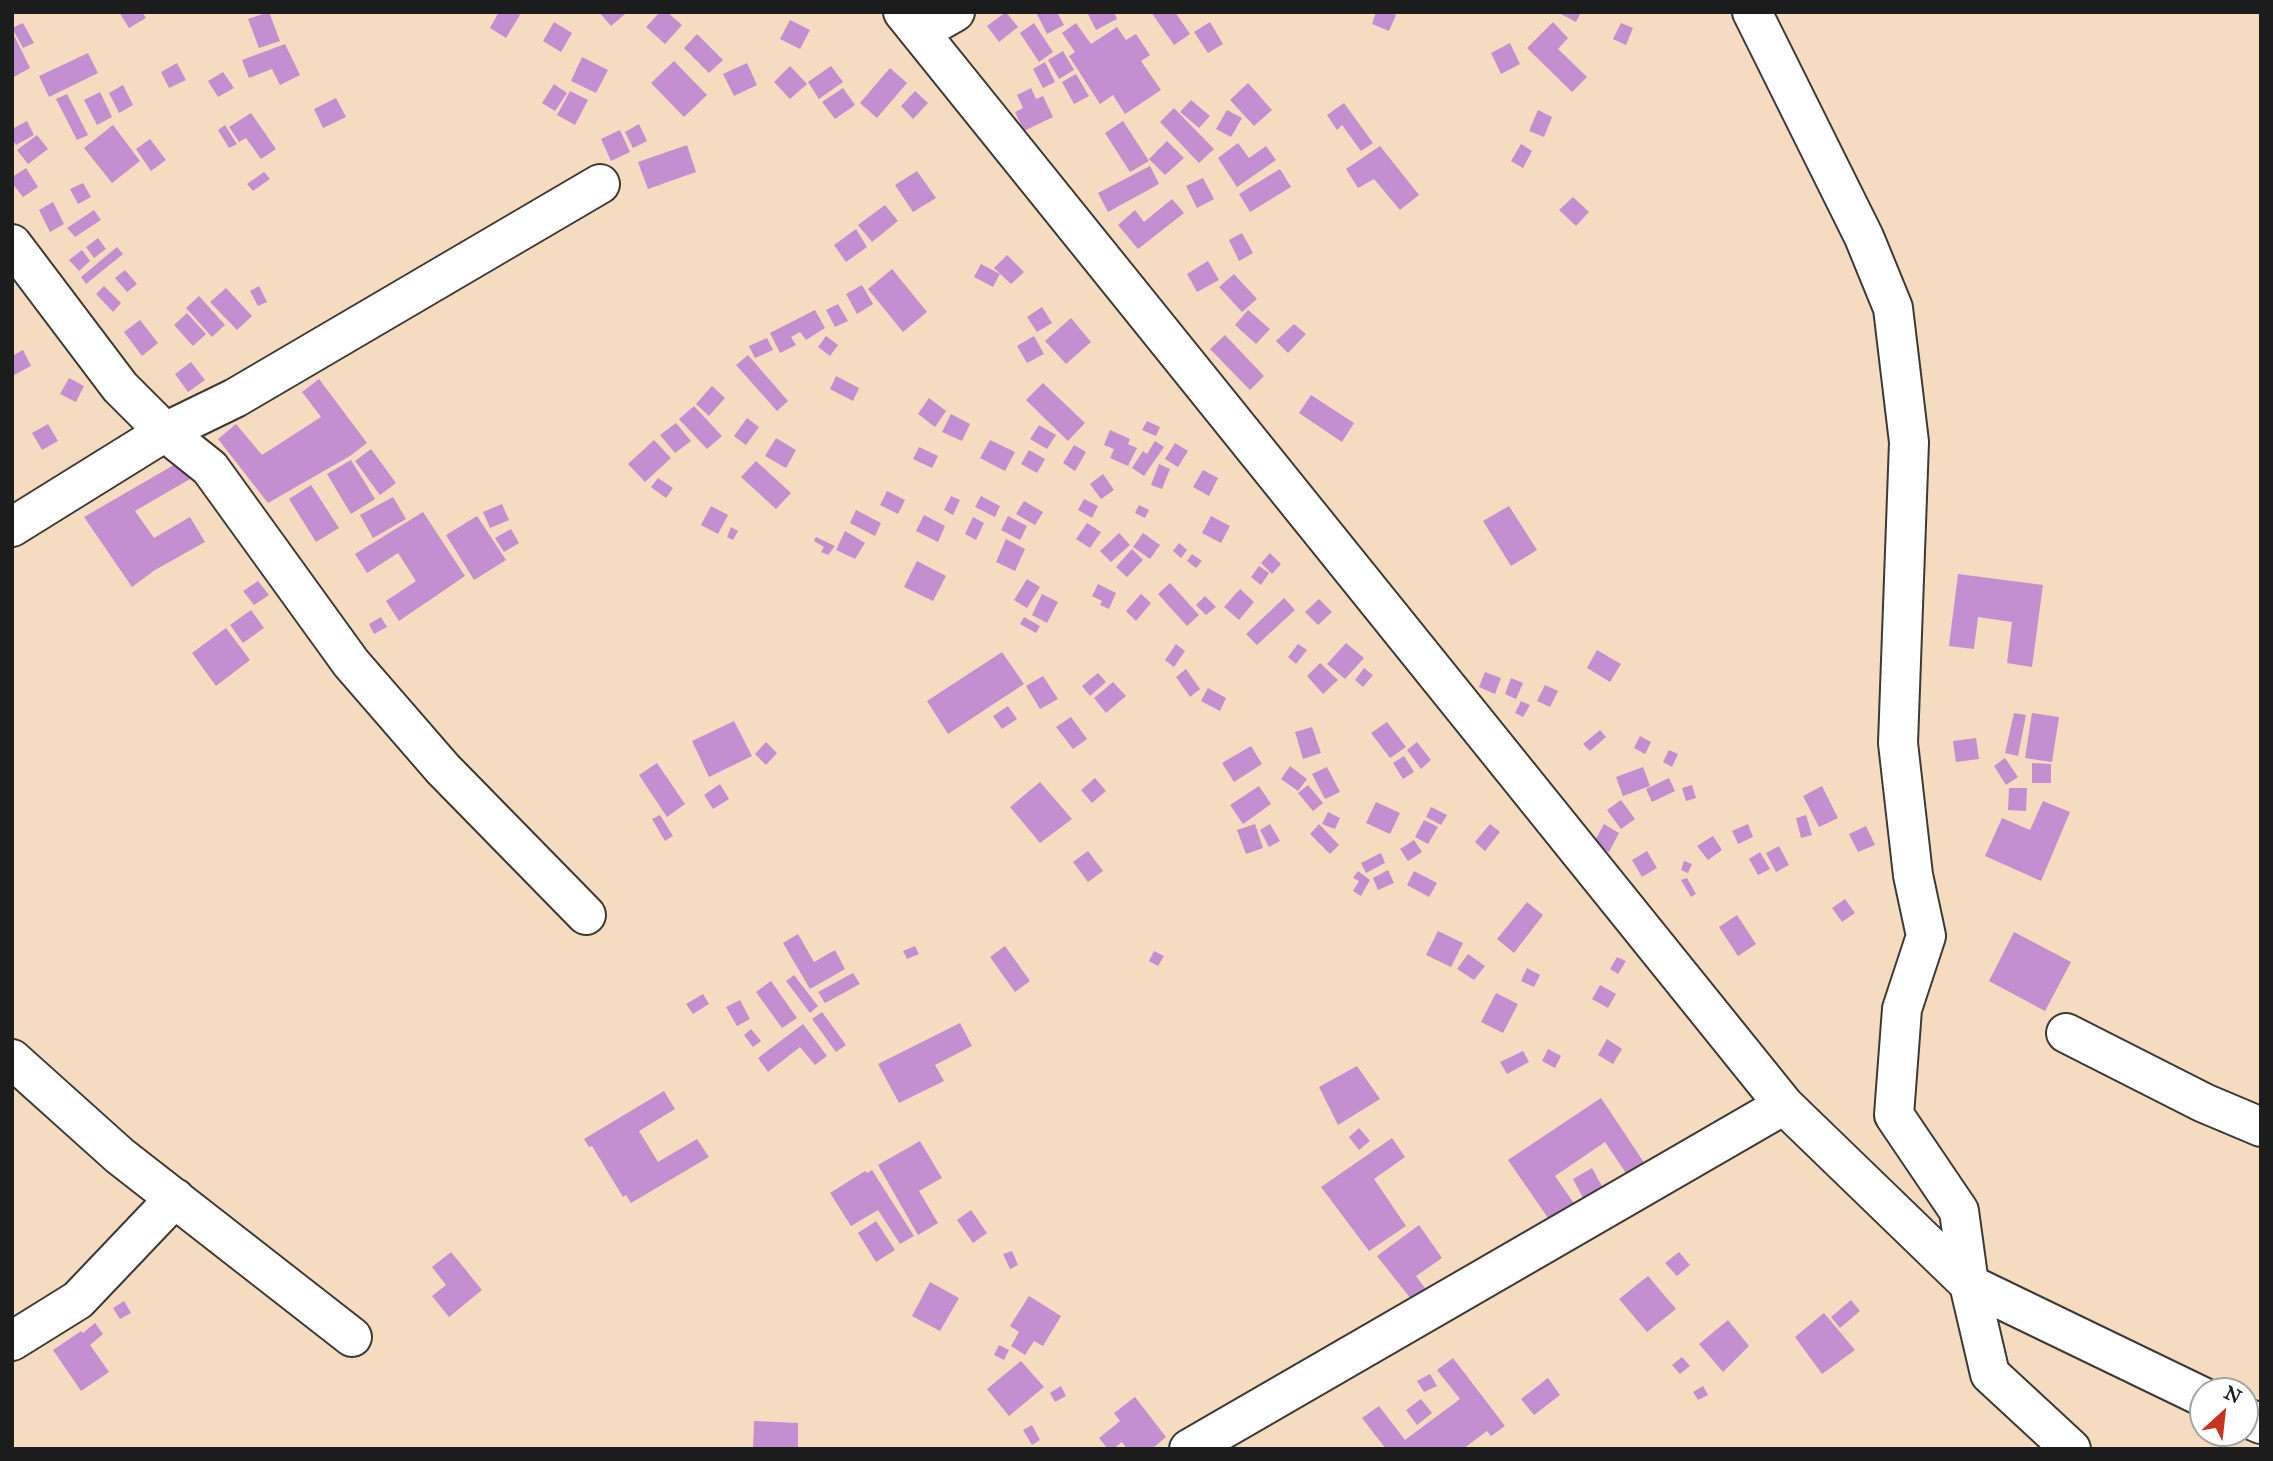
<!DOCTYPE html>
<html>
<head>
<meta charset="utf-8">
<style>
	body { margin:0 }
	#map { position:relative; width:2273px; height:1461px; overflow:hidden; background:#f5dbbf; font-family:"IM FELL Great Primer",serif }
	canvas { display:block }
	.frame { position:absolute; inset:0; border:14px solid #1c1c1c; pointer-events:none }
	.north { position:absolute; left:2189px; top:1377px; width:70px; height:70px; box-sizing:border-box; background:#fff; border:2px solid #a4a4a4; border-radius:50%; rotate:27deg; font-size:19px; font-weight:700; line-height:28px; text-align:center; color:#1c1c1c }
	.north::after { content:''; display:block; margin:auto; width:24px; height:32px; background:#c8321e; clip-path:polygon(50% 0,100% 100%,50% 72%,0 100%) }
</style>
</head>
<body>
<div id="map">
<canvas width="2273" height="1461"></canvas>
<div class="frame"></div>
<div class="north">N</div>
</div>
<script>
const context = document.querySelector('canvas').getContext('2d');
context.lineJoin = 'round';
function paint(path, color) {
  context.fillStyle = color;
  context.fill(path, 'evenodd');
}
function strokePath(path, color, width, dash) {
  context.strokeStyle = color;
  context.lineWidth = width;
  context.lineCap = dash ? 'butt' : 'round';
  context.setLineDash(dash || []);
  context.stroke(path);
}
paint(new Path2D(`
	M119,12H142L146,18L129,28Z
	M269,12L280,41L259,48L248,19Z
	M499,12H516L520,15L506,38L490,28Z
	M599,12H624L625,14L611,26Z
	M660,12H667L682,25L665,44L646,27Z
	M1006,12L1018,27L999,42L987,26Z
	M1036,12H1057L1064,25L1047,34Z
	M1087,12H1114L1117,19L1096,30Z
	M1151,12H1175L1190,34L1174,45Z
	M1376,12H1389L1396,15L1389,31L1372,24Z
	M1557,12H1581L1576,22Z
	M790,20L810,30L800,49L780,39Z
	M554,22L572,33L561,52L543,41Z
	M1210,22L1223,44L1208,53L1194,32Z
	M1553,22L1568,38L1558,49L1587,77L1572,92L1527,48Z
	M23,23L34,43L23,48L12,28Z
	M1034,23L1053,52L1039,62L1020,33Z
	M1076,23L1091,44L1117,27L1126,40L1136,34L1150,55L1141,61L1161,90L1125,114L1113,95L1100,104L1069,56L1075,52L1062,33Z
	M1621,23L1633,28L1626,45L1613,39Z
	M12,31L30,68L12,78Z
	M697,34L723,60L709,73L684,48Z
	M1510,43L1520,64L1501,74L1491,53Z
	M285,44L300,75L280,85L272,69L249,78L242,60Z
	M1063,51L1074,70L1059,79L1048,60Z
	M88,53L98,73L49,97L39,76Z
	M582,57L608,70L596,93L571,81Z
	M674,61L707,95L684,117L651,83Z
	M1045,62L1055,82L1043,88L1033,69Z
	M177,63L186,80L169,88L161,72Z
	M747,63L757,85L734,96L723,74Z
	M790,66L807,84L790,99L774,82Z
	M831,66L843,82L819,99L808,82Z
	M890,68L907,83L877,118L860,103Z
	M223,72L234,88L218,97L208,81Z
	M1076,74L1089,96L1074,104L1062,82Z
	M1248,83L1272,110L1254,126L1230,100Z
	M554,84L567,93L555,111L542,103Z
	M123,85L133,105L119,113L109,93Z
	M843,88L855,105L835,119L822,102Z
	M1031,88L1036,99L1043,96L1053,117L1024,131L1015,112L1023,108L1017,95Z
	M570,91L588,100L575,125L557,115Z
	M915,91L928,103L913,119L901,106Z
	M100,92L112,117L97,125L84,100Z
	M67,94L88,135L77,140L56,99Z
	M336,98L346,117L323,128L314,109Z
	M1191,100L1210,116L1199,128L1180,112Z
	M1344,103L1373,143L1361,151L1342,125L1337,130L1327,115Z
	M1174,108L1214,149L1199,163L1160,122Z
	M1227,110L1242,118L1231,137L1216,129Z
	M1538,110L1552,117L1544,137L1529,131Z
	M251,113L276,149L261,159L246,138L239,142L229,127Z
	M27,121L34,135L16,145L12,139V129Z
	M1123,121L1149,161L1130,172L1105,133Z
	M639,124L647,141L633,148L625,132Z
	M113,125L140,161L112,183L84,148Z
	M225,125L237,144L229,148L218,130Z
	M620,130L630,152L611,161L601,139Z
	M37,135L48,149L28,164L17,150Z
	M150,139L166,160L151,171L136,149Z
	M1167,141L1184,158L1165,175L1149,159Z
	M1238,143L1249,158L1266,146L1276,160L1237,187L1218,158Z
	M1521,144L1532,151L1523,168L1511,161Z
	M687,145L696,172L648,189L638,162Z
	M1380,146L1419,195L1400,210L1374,179L1358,188L1346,169Z
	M1150,166L1159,184L1108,212L1098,193Z
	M26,168L38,187L23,197L12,183V177Z
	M1280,169L1291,187L1250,212L1239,194Z
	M917,171L936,198L913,212L895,185Z
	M264,172L270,179L253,191L247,184Z
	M1203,178L1214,199L1197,208L1186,186Z
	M83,183L91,197L78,204L70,189Z
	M1573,197L1589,212L1576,226L1559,210Z
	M1172,199L1184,213L1138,249L1118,225L1135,210L1144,222Z
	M53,202L64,224L50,232L39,210Z
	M885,205L898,221L872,242L858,225Z
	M94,210L101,220L75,237L67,228Z
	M856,229L867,247L846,262L834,245Z
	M1242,233L1253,253L1239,261L1229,240Z
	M98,238L106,249L94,258L86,247Z
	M117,247L123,254L86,284L81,277Z
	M82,250L90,261L79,271L69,260Z
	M1007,255L1024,272L1011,284L994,268Z
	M1208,261L1219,280L1197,292L1187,274Z
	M981,264L1000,274L993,287L974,277Z
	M892,269L927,312L903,332L868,289Z
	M125,270L137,284L127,292L115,278Z
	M1234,274L1257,299L1242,312L1219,287Z
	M862,285L873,304L857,314L846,294Z
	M104,286L121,303L113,312L96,294Z
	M259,286L267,302L258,306L250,291Z
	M226,288L252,316L237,330L210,302Z
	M199,296L225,325L212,337L186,308Z
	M838,304L848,321L835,327L826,310Z
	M1042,307L1052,323L1037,332L1027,317Z
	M815,310L825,328L806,340L800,332L791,337L796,345L780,353L770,333Z
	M1248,310L1270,329L1256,344L1235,325Z
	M187,313L206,334L193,346L174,325Z
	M1071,318L1091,342L1066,364L1045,341Z
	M140,320L158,343L142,356L124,332Z
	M1294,324L1306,334L1288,353L1276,341Z
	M1225,335L1264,376L1250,390L1210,349Z
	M826,336L838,345L830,356L818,347Z
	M1034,336L1044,354L1027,363L1017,346Z
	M767,338L773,350L755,358L749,346Z
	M23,350L31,366L12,376V356Z
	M748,355L788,401L777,411L736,365Z
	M191,362L205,380L188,392L175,374Z
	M836,376L859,388L853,401L830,389Z
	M69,378L84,386L76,402L60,394Z
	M319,379L367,443L350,456L268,503L218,439L236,424L262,455L321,417L302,392Z
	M1043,383L1085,423L1068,441L1026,400Z
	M712,386L725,398L709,416L696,404Z
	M1311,395L1354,423L1342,442L1299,413Z
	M929,398L946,411L935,427L918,414Z
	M694,406L722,436L707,449L679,419Z
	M951,414L970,424L962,441L942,432Z
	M747,418L759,427L746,445L734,436Z
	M1147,421L1160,427L1156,436L1142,430Z
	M676,423L691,441L675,453L660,435Z
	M48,424L58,441L42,450L32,433Z
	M1039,425L1056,435L1047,449L1030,439Z
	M1110,430L1130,439L1128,444L1137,448L1128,466L1110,458L1114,449L1104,445Z
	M776,438L796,450L786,468L765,456Z
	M654,440L671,458L645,482L628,464Z
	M990,440L1015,452L1005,471L980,458Z
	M1155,441L1164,447L1144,476L1132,468L1143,451L1147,454Z
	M1175,443L1188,451L1178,467L1165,459Z
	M1074,445L1086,452L1075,471L1063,463Z
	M919,447L938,456L932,468L913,459Z
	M371,449L396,483L380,495L355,461Z
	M1029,450L1045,459L1037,473L1021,464Z
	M351,460L375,499L351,514L327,474Z
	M756,461L791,493L776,509L741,477Z
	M179,462L190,479L135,511L154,538L190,517L205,542L155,570L132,587L84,517Z
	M1159,464L1170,469L1162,489L1151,485Z
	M1203,470L1218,478L1209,496L1193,487Z
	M1103,474L1114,490L1101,499L1090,484Z
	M658,478L673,488L666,498L651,487Z
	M311,485L339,528L316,542L289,499Z
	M887,491L905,500L898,514L880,505Z
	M951,496L960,500L953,515L944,510Z
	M981,496L1000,506L995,517L975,507Z
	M393,497L406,519L373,538L360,515Z
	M1084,499L1098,506L1092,518L1078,510Z
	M1024,501L1043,512L1035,525L1016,514Z
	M502,504L509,520L490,528L483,512Z
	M1139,505L1149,510L1145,518L1135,513Z
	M711,506L728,515L718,534L701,525Z
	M1509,506L1537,550L1511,566L1483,521Z
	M856,510L881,523L875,536L850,523Z
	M423,512L465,576L399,621L386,601L416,581L398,553L367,573L355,554Z
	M924,515L945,526L938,542L916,531Z
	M477,516L506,560L474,580L446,535Z
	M1008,516L1027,526L1020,540L1001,530Z
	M1211,516L1230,526L1221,543L1202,533Z
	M973,517L984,523L976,540L965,534Z
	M1087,523L1101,532L1090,548L1076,539Z
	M731,527L738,531L733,540L727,537Z
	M511,529L519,543L504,552L495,538Z
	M845,531L865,543L855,559L836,550Z
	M1119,533L1130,545L1111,562L1100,551Z
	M1143,533L1160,545L1150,559L1133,547Z
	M816,537L835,546L828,555L821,552L824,547L814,541Z
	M1006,539L1025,549L1015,571L996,562Z
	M1179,543L1187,550L1181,558L1173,551Z
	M1132,549L1143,560L1127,577L1116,567Z
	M1270,553L1281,564L1272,574L1261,563Z
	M1192,554L1202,561L1196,568L1187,561Z
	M917,561L946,576L933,601L904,587Z
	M1259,566L1269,573L1261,585L1251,577Z
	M1958,574L2043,585L2032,667L2007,663L2012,622L1978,617L1974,649L1949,646Z
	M1027,579L1040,587L1027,608L1014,600Z
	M258,581L269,595L254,605L243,591Z
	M1170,583L1199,615L1187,626L1158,594Z
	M1098,584L1116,593L1109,609L1100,605L1102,601L1092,596Z
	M1240,589L1254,602L1239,620L1224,607Z
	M1042,594L1058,602L1047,623L1032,615Z
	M1141,594L1151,603L1136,621L1126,611Z
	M1205,596L1216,607L1206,615L1196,605Z
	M1284,598L1295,610L1257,645L1246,634Z
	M1319,599L1332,612L1318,625L1305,612Z
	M251,610L264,628L243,643L230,625Z
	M381,617L387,627L374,634L369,624Z
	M1024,617L1040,626L1036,633L1020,624Z
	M226,628L250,660L216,686L192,653Z
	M1346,643L1364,658L1345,679L1327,664Z
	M1176,644L1185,651L1174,667L1165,660Z
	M1298,644L1307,650L1296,664L1288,657Z
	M1597,650L1621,664L1610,682L1587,668Z
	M1002,652L1024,684L948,734L927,701Z
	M1320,663L1338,680L1323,694L1307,676Z
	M1364,668L1373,675L1363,687L1355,680Z
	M1186,669L1200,689L1190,697L1176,677Z
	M1485,672L1501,678L1495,694L1479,687Z
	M1098,673L1106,682L1090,696L1082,686Z
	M1043,676L1058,699L1040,709L1026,686Z
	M1511,678L1523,683L1516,699L1505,694Z
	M1113,682L1126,696L1106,713L1094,698Z
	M1545,685L1558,691L1550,707L1537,701Z
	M1208,688L1226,698L1220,711L1201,701Z
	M1521,701L1530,705L1523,717L1515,713Z
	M1008,706L1017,719L1002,729L993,716Z
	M2014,713L2026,715L2018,756L2005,753Z
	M2032,713L2059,717L2052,762L2025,758Z
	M1071,717L1087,739L1073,749L1056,727Z
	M734,721L752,756L709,777L692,741Z
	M1387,722L1406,747L1390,758L1371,733Z
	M1312,727L1321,753L1303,759L1295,732Z
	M1600,730L1606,737L1590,751L1583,744Z
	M1640,736L1651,742L1645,754L1634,748Z
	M1976,738L1979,759L1956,762L1953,741Z
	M766,742L777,753L766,765L755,754Z
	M1417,742L1431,760L1421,769L1407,750Z
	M1251,746L1262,764L1234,782L1222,763Z
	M1669,750L1678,754L1672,767L1663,762Z
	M1404,756L1414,772L1403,779L1393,763Z
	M2005,758L2018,777L2006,785L1994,766Z
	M657,763L685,804L667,817L639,775Z
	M2032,763L2051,764V783H2032Z
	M1290,766L1307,779L1298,791L1281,779Z
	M1327,767L1340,792L1325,799L1312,774Z
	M1643,767L1650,786L1623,796L1616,777Z
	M1095,778L1106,791L1092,803L1081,790Z
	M1669,778L1675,791L1652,802L1646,789Z
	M1040,782L1072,819L1040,843L1010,807Z
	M720,784L729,799L713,809L704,795Z
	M1308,785L1323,803L1313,811L1298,793Z
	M1692,785L1696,798L1686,801L1682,788Z
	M1259,786L1271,804L1243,824L1230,805Z
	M1822,786L1838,818L1819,827L1803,796Z
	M2009,788H2027L2026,811L2008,810Z
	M1621,800L1635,819L1621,829L1607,810Z
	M2043,801L2070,812L2041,881L1985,856L2002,818L2030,830Z
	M1376,802L1400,813L1390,834L1366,823Z
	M1431,807L1447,815L1441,825L1426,817Z
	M1328,812L1340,818L1335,829L1322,824Z
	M660,815L673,836L665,841L652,819Z
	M1806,815L1812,835L1801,838L1796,818Z
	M1424,820L1438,827L1428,844L1415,837Z
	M1255,824L1263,848L1246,854L1237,830Z
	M1270,824L1280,841L1269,847L1260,830Z
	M1319,824L1339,845L1330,854L1310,834Z
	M1490,824L1500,832L1485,851L1475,842Z
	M1604,824L1619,833L1609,852L1593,844Z
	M1748,824L1753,837L1738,844L1732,831Z
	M1866,826L1875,845L1858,852L1849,834Z
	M1713,836L1722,850L1708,860L1697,846Z
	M1414,840L1422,852L1408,861L1400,849Z
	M1779,846L1789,865L1776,872L1766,853Z
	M1088,851L1103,871L1088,882L1073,862Z
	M1647,851L1657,868L1642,877L1632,860Z
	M1760,852L1770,869L1758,875L1749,859Z
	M1381,853L1385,863L1366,873L1361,863Z
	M1684,861L1692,864L1688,873L1681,870Z
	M1388,870L1394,883L1378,890L1373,878Z
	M1358,871L1370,880L1361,896L1353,891L1359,881L1353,878Z
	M1414,871L1437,883L1429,897L1407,885Z
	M1687,878L1696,894L1691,897L1681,880Z
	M1845,899L1855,913L1842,922L1832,908Z
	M1527,902L1543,915L1514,953L1497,939Z
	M1737,915L1756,944L1738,956L1719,927Z
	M1438,931L1463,943L1451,967L1426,955Z
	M2014,932L2071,962L2045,1011L1989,981Z
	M798,934L814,962L835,950L845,969L810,989L783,943Z
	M915,946L919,954L907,959L903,951Z
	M1005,946L1030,981L1015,992L990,957Z
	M1154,951L1164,956L1158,966L1149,961Z
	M1468,954L1485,966L1474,980L1457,969Z
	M1617,957L1626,961L1618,974L1610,969Z
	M1527,968L1540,975L1534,987L1521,981Z
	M853,973L860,984L825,1003L818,992Z
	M794,975L818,1006L810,1013L786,981Z
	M771,981L797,1018L782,1028L756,992Z
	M1600,985L1616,994L1608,1008L1592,999Z
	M1496,993L1518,1004L1503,1033L1481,1022Z
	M703,994L709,1004L693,1014L686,1004Z
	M740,1000L750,1019L737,1026L726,1007Z
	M822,1012L846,1045L836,1052L812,1019Z
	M960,1023L972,1046L935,1065L944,1081L899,1103L878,1064Z
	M803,1024L827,1056L815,1065L800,1047L768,1072L758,1058Z
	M751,1029L761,1041L753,1047L744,1035Z
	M1607,1039L1622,1049L1613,1064L1598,1055Z
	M1548,1049L1561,1056L1555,1068L1542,1061Z
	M1523,1051L1529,1062L1507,1074L1500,1062Z
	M1357,1066L1380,1099L1338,1125L1319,1087Z
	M664,1091L675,1109L639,1131L658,1162L697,1139L709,1157L631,1203L626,1195L623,1197L592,1146L589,1147L584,1139Z
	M1601,1098L1649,1170L1632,1182L1605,1142L1555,1176L1580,1212L1555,1228L1508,1160Z
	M1359,1128L1370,1141L1359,1150L1349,1137Z
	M1392,1138L1405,1157L1374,1179L1406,1226L1369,1251L1321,1187Z
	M920,1141L942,1178L919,1191L938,1223L918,1235L878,1165Z
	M1592,1168L1603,1188L1583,1198L1573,1179Z
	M872,1170L914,1236L900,1244L878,1210L851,1226L830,1193L865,1171L867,1173Z
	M971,1210L987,1233L973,1243L957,1220Z
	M876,1221L895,1250L876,1262L858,1233Z
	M1419,1225L1442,1258L1416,1276L1436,1303L1422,1313L1377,1256Z
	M1012,1251L1018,1265L1010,1269L1003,1254Z
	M451,1252L482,1290L449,1317L432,1296L446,1285L432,1267Z
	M1679,1252L1690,1265L1677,1276L1665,1263Z
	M1648,1276L1676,1309L1647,1332L1619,1299Z
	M930,1282L959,1298L940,1331L912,1316Z
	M1029,1296L1061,1316L1043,1346L1034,1341L1025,1355L1011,1346L1019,1332L1010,1326Z
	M1851,1300L1860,1311L1840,1328L1831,1317Z
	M124,1301L131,1313L120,1319L113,1308Z
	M1824,1313L1855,1350L1822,1374L1795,1337Z
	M1728,1320L1749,1346L1723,1372L1699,1344Z
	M95,1323L103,1334L90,1345L109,1372L81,1391L53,1350L81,1331L83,1333Z
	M999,1345L1009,1350L1004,1360L994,1355Z
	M1682,1357L1690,1366L1680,1374L1672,1365Z
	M1453,1358L1505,1426L1491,1436L1487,1431L1463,1449H1386L1362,1418L1379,1406L1405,1440L1460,1399L1437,1370Z
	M1021,1361L1044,1387L1009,1416L987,1389Z
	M1430,1374L1437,1386L1424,1392L1417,1381Z
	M1548,1378L1560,1395L1534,1415L1521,1399Z
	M1061,1386L1066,1396L1055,1402L1050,1393Z
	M1703,1386L1708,1395L1698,1400L1693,1392Z
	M1135,1397L1166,1437L1152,1449H1127L1122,1442L1113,1449H1108L1099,1438L1120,1421L1114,1413Z
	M1421,1399L1432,1413L1417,1425L1406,1410Z
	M754,1421L798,1423V1449H753Z
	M1032,1425L1040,1440L1032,1445L1023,1430Z`), '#c48fd0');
const minor = new Path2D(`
	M903,12L1784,1105L1189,1449
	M1752,12L1864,237L1893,308L1909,442L1898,743L1913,875L1926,936L1902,1009L1894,1115L1959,1211L1969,1284L2203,1397
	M920,32L955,12
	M12,244L120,387L165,432L235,398L600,184
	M12,527L165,432L210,468L351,663L443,769L586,915
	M2066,1033L2204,1103L2261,1127
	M12,1059L120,1156L352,1337
	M1784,1105L1969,1284L1990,1374L2071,1449
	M12,1341L78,1300L175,1198
	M2245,1417L2261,1424`);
strokePath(minor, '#3d3934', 42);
strokePath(minor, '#fff', 38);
</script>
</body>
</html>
